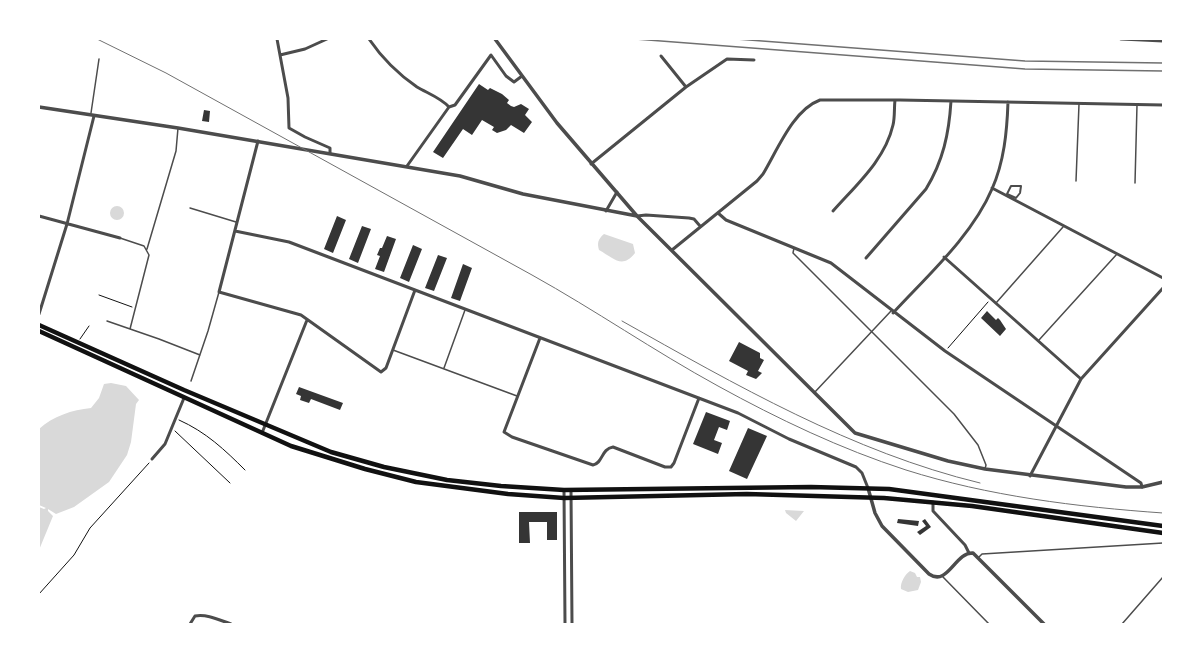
<!DOCTYPE html>
<html>
<head>
<meta charset="utf-8">
<style>
	body { margin:0 }
	#map { position:relative; width:1202px; height:663px; overflow:hidden; background:#fff; font-family:Roboto,sans-serif }
	canvas { display:block }
	.frame { position:absolute; inset:0; border:40px solid #fff; pointer-events:none }
</style>
</head>
<body>
<div id="map">
<canvas width="1202" height="663"></canvas>
<div class="frame"></div>
</div>
<script>
const context = document.querySelector('canvas').getContext('2d');
context.lineJoin = 'round';
function paint(path, color) {
  context.fillStyle = color;
  context.fill(path, 'evenodd');
}
function strokePath(path, color, width, dash) {
  context.strokeStyle = color;
  context.lineWidth = width;
  context.lineCap = dash ? 'butt' : 'round';
  context.setLineDash(dash || []);
  context.stroke(path);
}
paint(new Path2D(`
	M110 213a7 7 0 1 1 14 0a7 7 0 1 1-14 0Z
	M604,234L633,244L635,253C622,269 615,259 599,250C597,243 598,239 604,234Z
	M111,383L126,386L139,400L136,404L131,442L127,455L109,482L74,507L56,514L48,509V511L53,516L39,550V507L44,509L46,508L39,505V429C53,416 72,410 91,408L99,398L104,384Z
	M785,510L804,511L796,521L786,513Z
	M910,571L915,573L917,577H920L921,582L918,590L908,592L901,589C900,583 905,574 910,571Z`), '#d9d9d9');
paint(new Path2D(`
	M479,84L488,90L490,88L502,94L509,100L507,103L511,106L514,107L521,104L529,109L525,115L532,122L524,133L511,125L506,130L497,133L492,130L494,127L482,120L472,135L463,129L443,158L433,152Z
	M204,110L210,111L209,122L202,121Z
	M337,216L346,220L333,253L324,249Z
	M362,226L371,229L358,263L349,259Z
	M387,236L396,239L384,272L375,269L380,256L377,255L380,248H382Z
	M413,245L422,249L409,282L400,278Z
	M438,255L447,258L434,291L425,288Z
	M463,264L472,268L460,301L451,298Z
	M987,311L996,320L998,318L1000,320L1006,329L1000,336L981,318Z
	M739,342L760,353V358L764,360L758,371L762,373L756,379L746,375L748,371L729,361Z
	M299,387L343,403L340,410L311,399L309,403L300,400L301,396L296,394Z
	M706,412L730,421L727,430L719,427L714,440L722,443L718,454L693,444Z
	M748,428L767,436L747,479L729,471Z
	M519,512H557V540H547V522H529L530,543H519Z
	M898,519L919,521L918,526L897,523Z
	M925,519L931,527L920,535L917,532L926,526L922,521Z`), '#353535');
strokePath(new Path2D(`
	M99,295L132,307
	M80,339L89,326
	M948,348L988,302
	M179,420C206,432 225,450 245,470
	M175,431L230,483
	M39,594L74,555L90,528L149,463`), '#111', 1);
strokePath(new Path2D(`
	M91,113L99,59
	M1076,181L1079,104
	M1135,183L1137,105
	M190,208L236,222
	M120,238L144,246L149,255L130,329
	M794,248L793,253L954,414L978,445L986,465L985,469
	M147,249L176,151L178,128
	M996,303L1063,227
	M107,321L159,339L200,355
	M1039,340L1117,254
	M393,350L517,396
	M444,368L465,310
	M191,381L208,331L219,292
	M814,393L891,311
	M979,557L982,554L1163,543
	M943,577L989,624
	M1122,624L1163,577`), '#4c4c4c', 1.5);
strokePath(new Path2D(`
	M1011,186H1021L1020,193L1016,198L1007,194Z`), '#4c4c4c', 2);
strokePath(new Path2D(`
	M277,39L288,98L289,128L305,137L330,148V153
	M369,39C382,58 398,74 417,87C427,93 441,98 449,107L407,166
	M1121,39L1163,41
	M280,55L305,49L327,39
	M661,56L686,87
	M449,107L455,105L491,55L506,76L514,82L522,76
	M258,141L219,292L301,315L381,372L386,368L415,290
	M591,164L686,87L727,59L754,60
	M992,188L1163,278
	M606,211L617,192
	M833,211C856,185 885,160 893,125C895,117 894,108 895,100
	M718,213L726,220L831,263L945,351L1141,483L1142,487
	M39,216L120,238
	M637,216L646,215L689,218L694,219L700,226
	M235,231L289,242L738,413L789,439L856,467L862,473L868,488
	M672,250L757,181L763,174C778,149 793,110 820,100H900L1163,105
	M944,257L1081,379
	M866,258L926,189C943,161 949,134 951,101
	M893,313C927,276 972,236 992,189C1004,162 1007,132 1008,102
	M39,314L67,224L94,116
	M540,338L504,432L512,437L593,465C603,463 601,449 613,447L665,467H671L674,463L699,398
	M262,433L307,320
	M152,459L165,444L184,398
	M1030,476L1081,379L1163,288
	M564,490L565,624
	M571,490L572,624
	M933,502V511L965,545L969,553
	M190,624L195,616C208,614 219,620 231,624`), '#4c4c4c', 3);
strokePath(new Path2D(`
	M495,39L557,123L637,216L855,433L948,461L985,469L1126,487H1142L1163,482
	M39,107L178,128L460,176L523,194L637,216
	M868,488L875,513L882,526L929,574C948,587 955,552 973,553L1044,624`), '#4c4c4c', 3.5);
strokePath(new Path2D(`
	M39,325L184,390L331,452L384,467L447,480L501,486L564,490L811,487L889,489L1163,526
	M39,331L291,446L365,469L416,482L508,494L564,498L747,494L884,498L972,506L1163,533`), '#111', 4.5);
strokePath(new Path2D(`
	M97,39L166,73L532,275C595,310 654,351 718,386C778,419 841,449 906,470C988,496 1077,507 1163,513
	M622,321C736,385 852,452 980,483`), '#707070', 1);
strokePath(new Path2D(`
	M635,39L1025,69L1163,71
	M736,39L1025,61L1163,63`), '#707070', 1.5);
</script>
</body>
</html>
